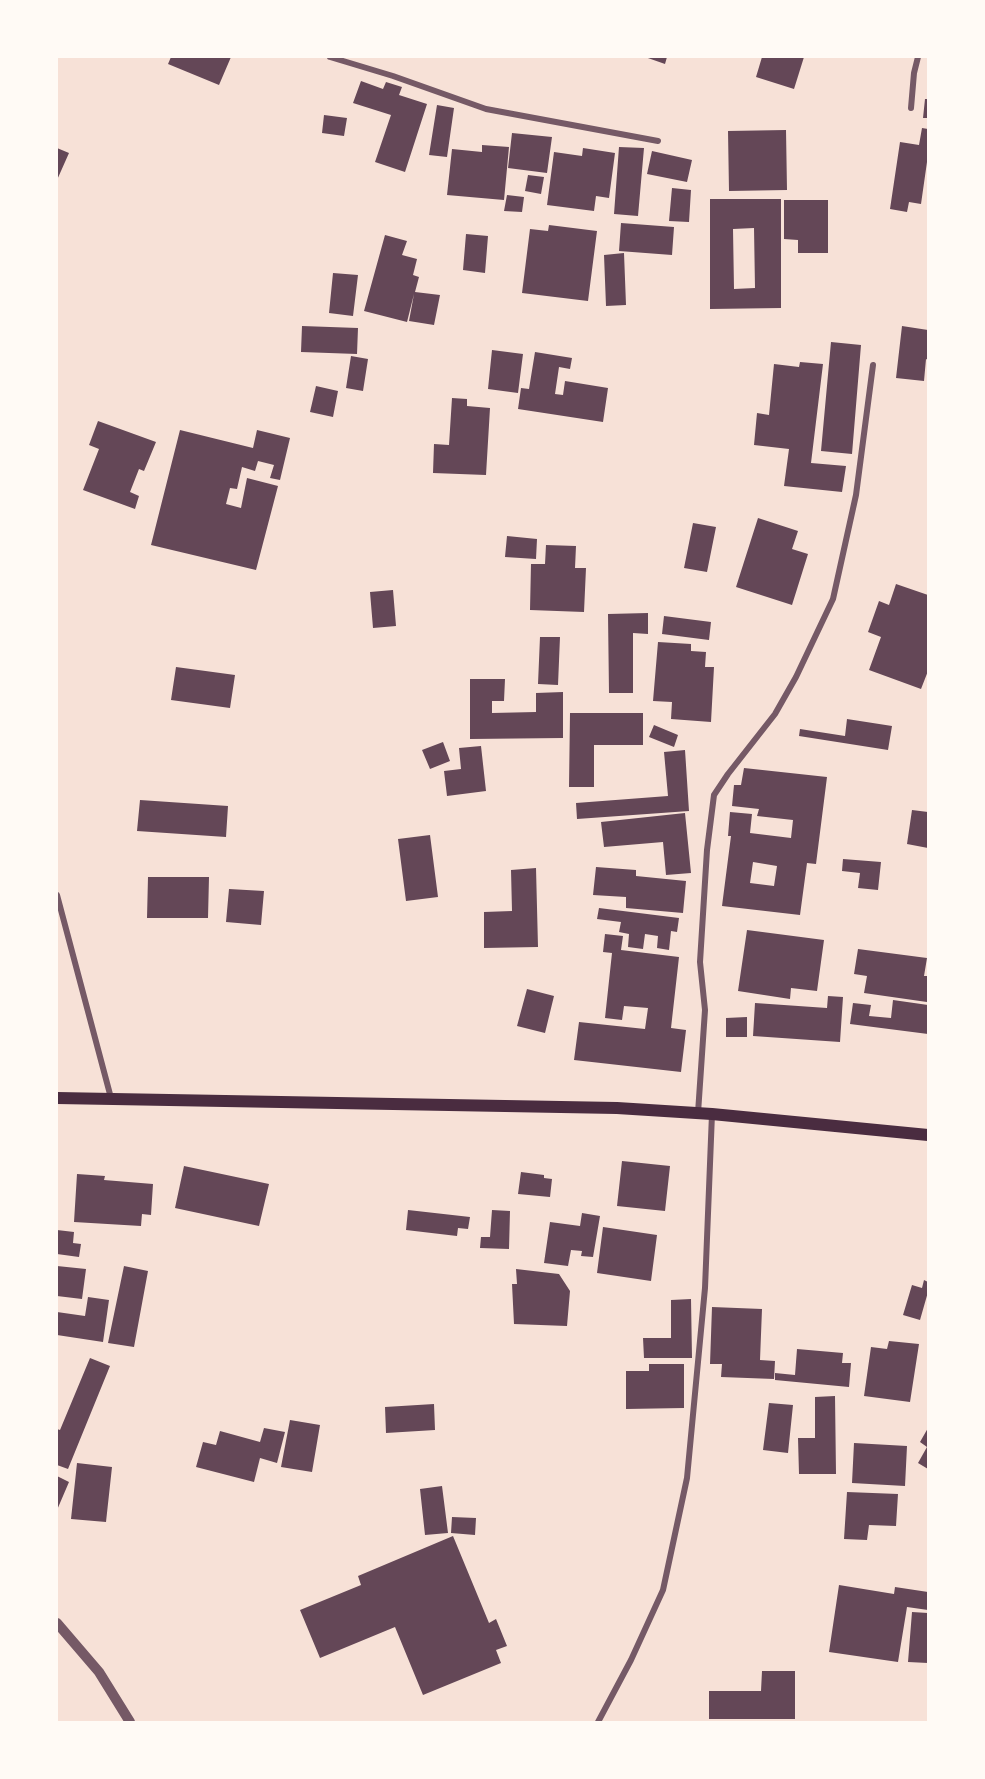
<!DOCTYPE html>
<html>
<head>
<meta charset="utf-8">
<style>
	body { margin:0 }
	#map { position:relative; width:985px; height:1779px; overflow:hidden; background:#f7e1d7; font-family:Karla,sans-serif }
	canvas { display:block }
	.frame { position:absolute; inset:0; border:58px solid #fffaf5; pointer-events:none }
</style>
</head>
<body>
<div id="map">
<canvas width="985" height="1779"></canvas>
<div class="frame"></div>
</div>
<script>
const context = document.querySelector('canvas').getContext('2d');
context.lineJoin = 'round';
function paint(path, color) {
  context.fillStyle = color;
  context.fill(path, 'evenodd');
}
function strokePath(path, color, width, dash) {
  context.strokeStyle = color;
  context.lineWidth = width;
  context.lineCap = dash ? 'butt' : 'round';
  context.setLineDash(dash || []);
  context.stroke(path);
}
paint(new Path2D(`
	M171,57H231L219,85L168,64Z
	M645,57H667L665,64Z
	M762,57H804L794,89L756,77Z
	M361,81L383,89L386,82L402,87L399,95L427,104L405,172L375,162L391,115L353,103Z
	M925,99H928V118H923Z
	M437,105L454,108L447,157L429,155Z
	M324,115L347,118L344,136L322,133Z
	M922,128L928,129V155L921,204L909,202L907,212L890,209L900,142L919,145Z
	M786,130L787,190L729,191L728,131Z
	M512,133L552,137L547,173L508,168Z
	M482,145L509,147L504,200L447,195L452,149L482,152Z
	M619,147L644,148L638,216L614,214Z
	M57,148L69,153L57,180Z
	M583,148L615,153L609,198L596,196L594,211L547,205L554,152L582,156Z
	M652,151L692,160L687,182L647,174Z
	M528,175L544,177L541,194L525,191Z
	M672,188L691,190L689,222L669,221Z
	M507,195L524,197L522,212L504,211Z
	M710,199H781V308L710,309ZM754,228L755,288L734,289L733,229Z
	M784,200H828V253H798V240L784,239Z
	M621,223L674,227L672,255L619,251Z
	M549,225L597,231L588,301L522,293L530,229L548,231Z
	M466,234L488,236L485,273L463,270Z
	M385,235L407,241L402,255L417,259L413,275L419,277L415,292L440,295L434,325L409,321L414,294L407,322L364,311Z
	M624,253L626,305L606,306L604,255Z
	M333,273L358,275L353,316L329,313Z
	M302,326L358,328L357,354L301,352Z
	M902,326L928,330V360L926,359L924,381L896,378Z
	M831,342L861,345L852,454L821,451Z
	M492,350L523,354L518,393L488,389Z
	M535,352L572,358L570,369L559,367L555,394L563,395L565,381L608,388L603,422L518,409L521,388L529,389Z
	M351,356L368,359L363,391L346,388Z
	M800,362L823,364L811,463L846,466L842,492L784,486L789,449L754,445L757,413L769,415L774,364L799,367Z
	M316,386L338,391L333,417L310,412Z
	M452,398L467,399V406L490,408L486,475L433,473L434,444L449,445Z
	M98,421L156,442L144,471L139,469L130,492L139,496L135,509L83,490L99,449L89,445Z
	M180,430L253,448L257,430L290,438L280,480L270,478L274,465L258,461L255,471L242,467L237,489L230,488L226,504L241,508L247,478L278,486L256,570L151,545Z
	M758,518L798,531L792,549L808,554L792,605L736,587Z
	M693,523L716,527L707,572L684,568Z
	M507,536L537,539L536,559L505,557Z
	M546,545L576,546L575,568H586L584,612L530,610L531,564H545Z
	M896,584L928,595V671L921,689L869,670L881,637L868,632L879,601L889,605Z
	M393,590L396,626L373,628L370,592Z
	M648,613V634L633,633V693H609L608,614Z
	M664,616L711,622L709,640L662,634Z
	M540,637H560L558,685L538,684Z
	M658,642L691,644V651L706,652L705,667H714L711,722L671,719L672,702L653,701Z
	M176,667L235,675L230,708L171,700Z
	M470,679H505L504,701H492V713L536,712V693L563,692V738L470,739Z
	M570,713H643V745H594V787H569Z
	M847,719L892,726L888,750L799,736L800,729L845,736Z
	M654,725L678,735L674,747L649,737Z
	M443,742L450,761L430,769L422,750Z
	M481,746L486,791L447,796L444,771L461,769L459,748Z
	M685,750L689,811L577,819L576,803L668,796L664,752Z
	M744,768L827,777L816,864L807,863L800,915L722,906L731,836H728L730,812L752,814L750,833L791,838L793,820L757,816L759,809L732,806L734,785H741ZM753,862L777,866L774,886L750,883Z
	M140,800L228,806L226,837L137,831Z
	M912,810L928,812V848L907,844Z
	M685,813L691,873L666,875L663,842L604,847L601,822Z
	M430,835L438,897L406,901L398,839Z
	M843,859L881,862L878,890L858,888L860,873L842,871Z
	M596,867L636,870V876L686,881L683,913L626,908V897L593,895Z
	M536,868L538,947L484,948V912L512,911L511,870Z
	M148,877H209L208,918H147Z
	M229,889L264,891L261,925L226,922Z
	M599,908L679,918L677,932L671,931L669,950L657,948L658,936L645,934L643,949L628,947L629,934L619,932L621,922L597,919Z
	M747,930L824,940L817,991L791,988L790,999L738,991Z
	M605,934L623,936L621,950L679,957L671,1028L686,1030L681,1072L574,1060L579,1022L645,1029L648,1008L624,1006L622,1020L605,1018L612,953L603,952Z
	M858,949L927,958L924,976H928L927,1002L864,993L867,976L854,974Z
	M527,989L554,996L545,1033L517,1026Z
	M828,996L843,997L840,1042L753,1036L755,1003L827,1008Z
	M893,1000L928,1005V1034L850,1024L853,1003L871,1005L869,1016L891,1018Z
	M747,1017V1037H726V1018Z
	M622,1161L670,1166L665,1211L617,1206Z
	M184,1166L269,1184L259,1226L175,1208Z
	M521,1172L544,1175V1178L552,1179L550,1197L518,1194Z
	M77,1174L105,1176L104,1180L153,1184L151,1215L142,1214L141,1226L74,1222Z
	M408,1210L470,1217L468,1229L458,1228L457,1236L406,1230Z
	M492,1210L510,1211L509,1249L480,1248L481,1237H490Z
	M582,1213L600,1216L593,1257L581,1256L582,1251L571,1250L568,1266L544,1263L550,1222L580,1226Z
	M603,1227L657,1235L651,1281L597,1273Z
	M57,1230L74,1232L73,1243L81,1244L79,1257L57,1254Z
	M57,1266L86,1269L82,1299L57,1296Z
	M124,1266L148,1271L134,1347L108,1343Z
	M516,1269L559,1274L570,1291L567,1326L514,1324L512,1284H517Z
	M924,1280L928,1282V1292L920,1320L903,1315L912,1285L922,1288Z
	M88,1297L109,1300L103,1342L57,1335V1312L85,1316Z
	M691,1299L692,1358H644L643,1338H671V1300Z
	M712,1307L762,1309L760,1360L775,1361L774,1379L721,1377L722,1364H710Z
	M889,1341L919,1344L910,1402L864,1396L871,1347L887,1349Z
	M797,1349L843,1353L842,1363H851L849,1387L775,1380V1373L795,1375Z
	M90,1358L110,1366L68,1469L57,1465V1429L60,1430Z
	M649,1364H684V1408L626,1409V1371H649Z
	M835,1396L836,1474H799L798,1438H815V1397Z
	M769,1403L793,1405L788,1453L763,1450Z
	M434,1404L435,1430L386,1433L385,1407Z
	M290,1420L320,1425L312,1472L281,1467Z
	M264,1428L285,1432L277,1463L260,1458L254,1482L196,1467L203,1442L216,1445L220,1431L260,1442Z
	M928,1428V1469L918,1463L927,1447L920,1442Z
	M854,1443L907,1446L905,1486L852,1483Z
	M77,1463L112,1467L106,1522L71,1519Z
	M57,1476L69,1482L57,1510Z
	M442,1486L448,1533L425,1535L420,1489Z
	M847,1492L898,1494L896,1526L869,1525L867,1540L844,1539Z
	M452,1517L476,1518L475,1535L451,1533Z
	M453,1536L489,1623L496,1619L507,1646L496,1650L501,1663L423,1695L395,1627L320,1658L300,1610L361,1585L358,1576Z
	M839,1585L894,1594L895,1587L928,1592V1610L907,1607L898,1662L829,1652Z
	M912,1612L928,1613V1663L908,1662Z
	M762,1671H795V1719H709V1691H761Z`), '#644757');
strokePath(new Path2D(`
	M330,57L393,76L486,109L658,141
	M911,108L914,73L918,57
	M57,895L111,1098
	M698,1113L705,1010L700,962L707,850L714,795L728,774L775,714L796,677L833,599L856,495L873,365
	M598,1722L631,1660L663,1590L687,1478L705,1288L712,1114`), '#755966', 6);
strokePath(new Path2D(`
	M57,1623L99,1672L130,1722`), '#755966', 10);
strokePath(new Path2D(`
	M57,1098L617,1108L712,1114L928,1135`), '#4a2c40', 12);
</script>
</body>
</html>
